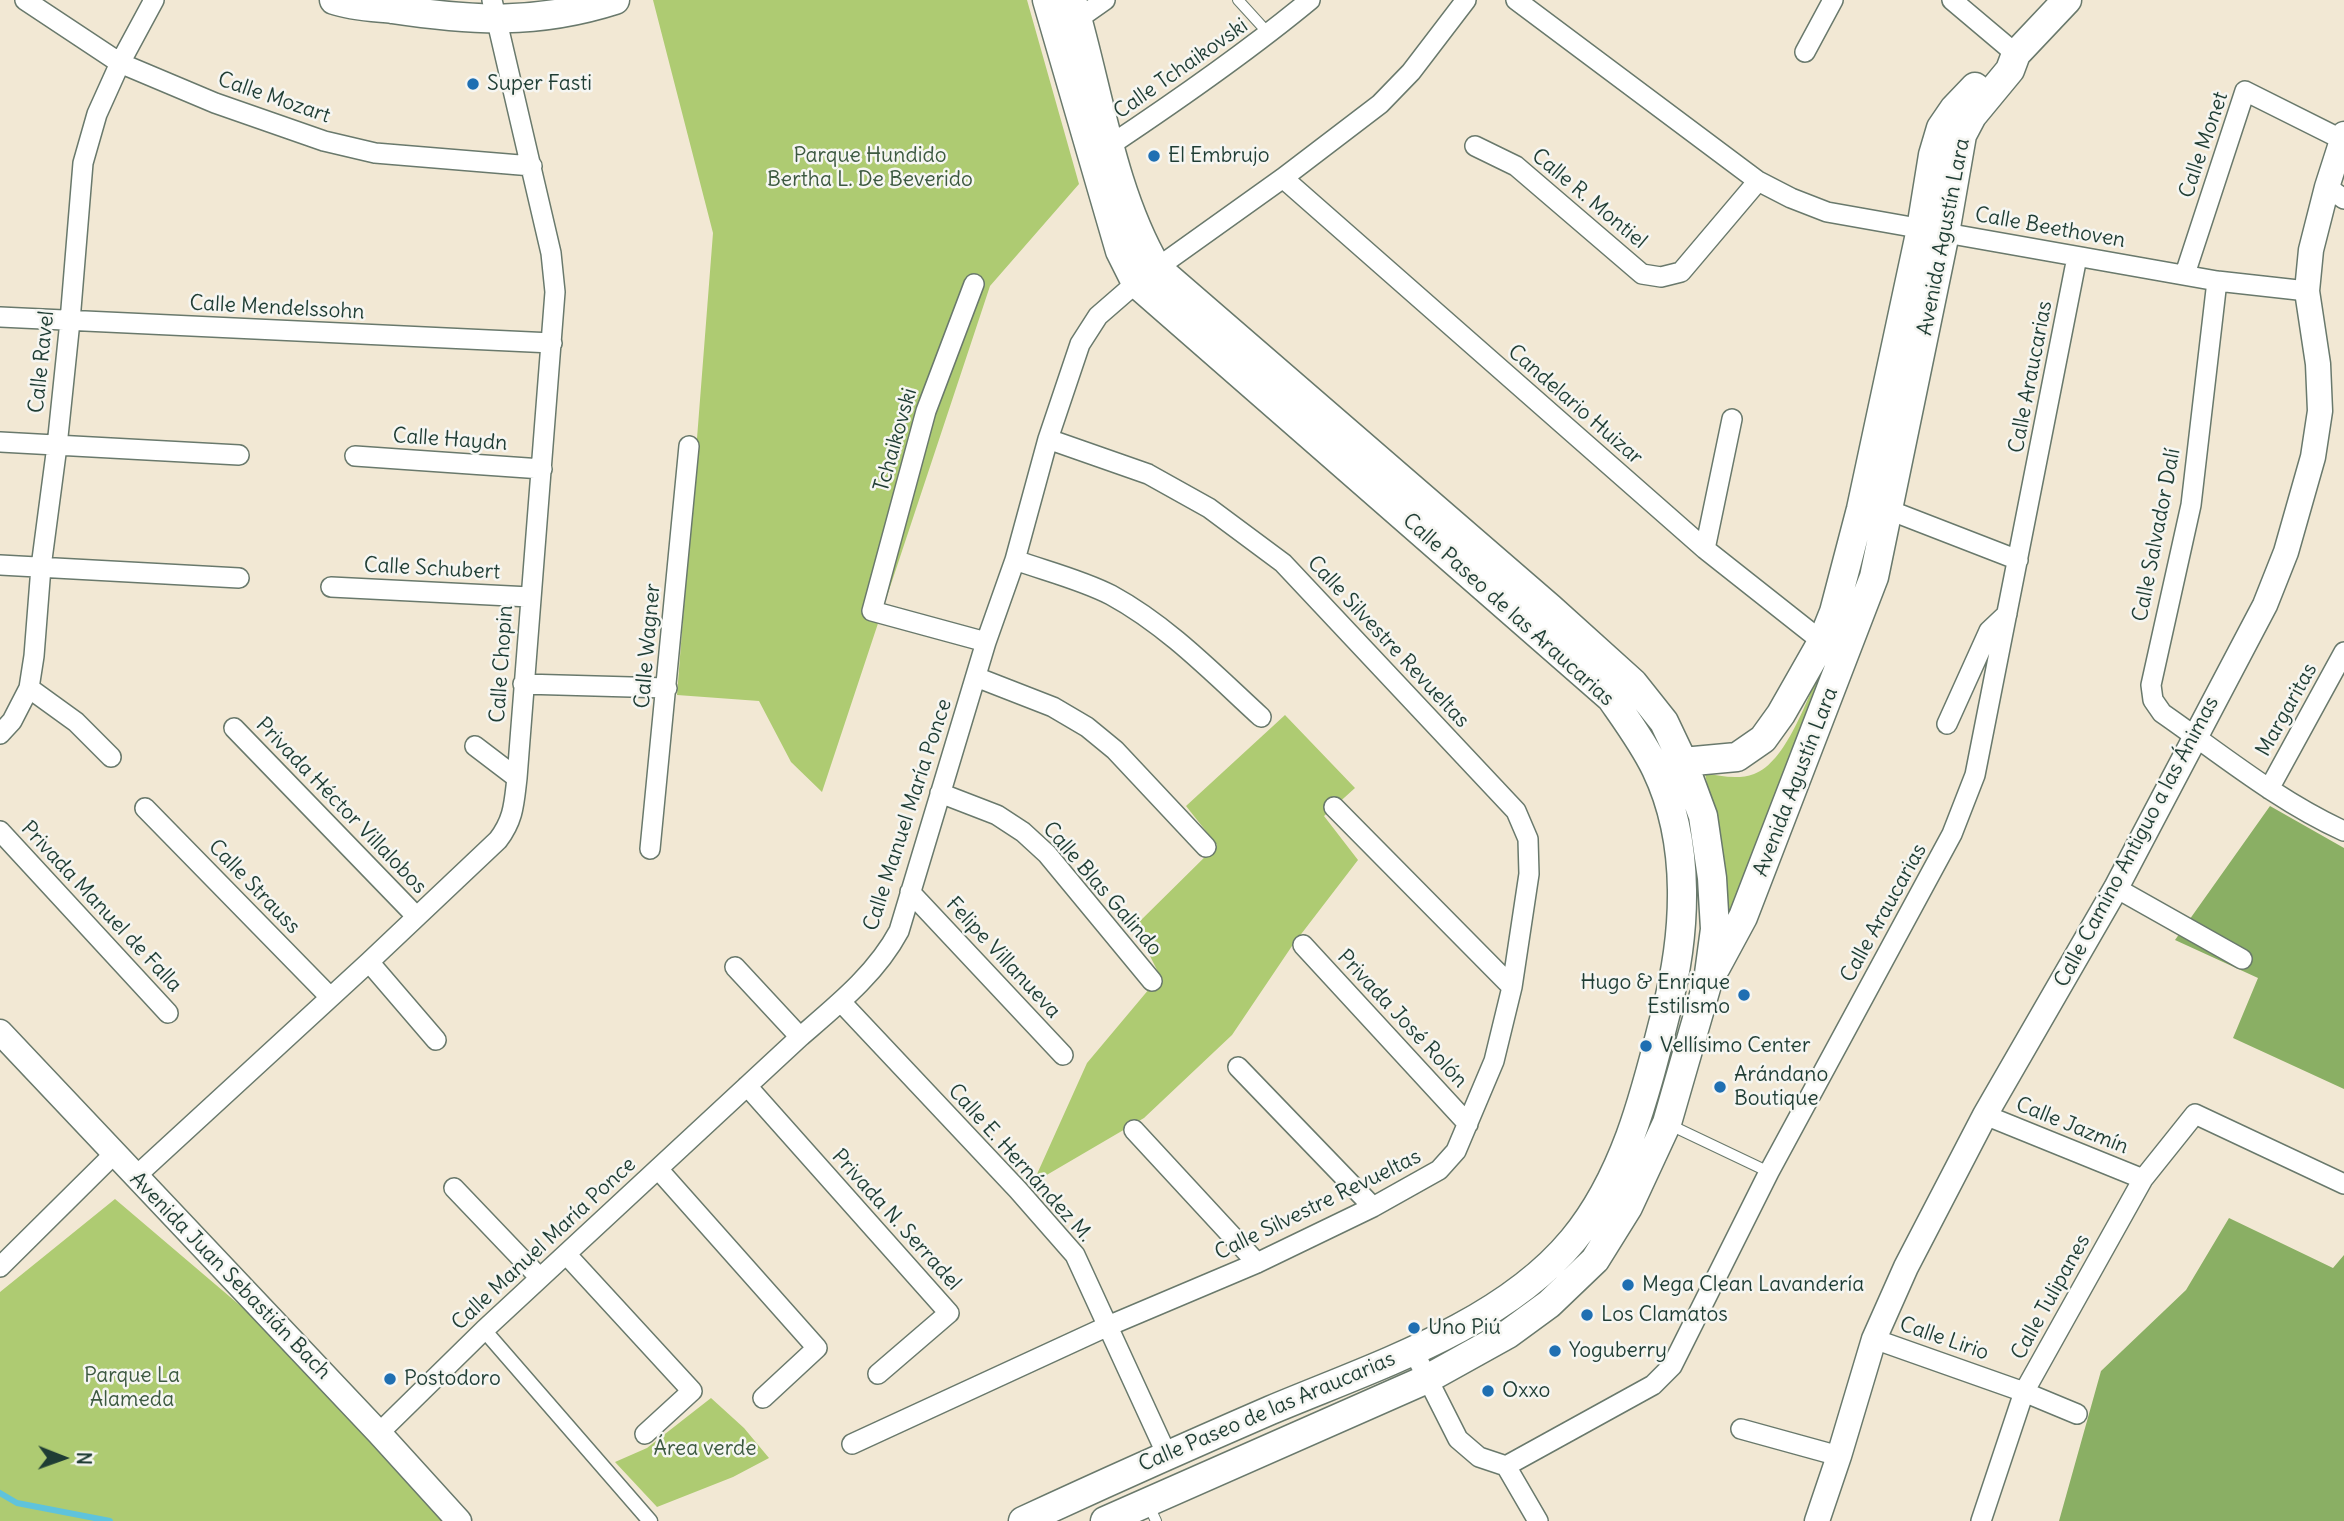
<!DOCTYPE html>
<html>
<head>
<meta charset="utf-8">
<style>
	body { margin:0 }
	#map { position:relative; width:2344px; height:1521px; overflow:hidden; background:#f2e8d4; font-family:Delius,sans-serif }
	canvas { display:block }
	.north { position:absolute; left:28px; top:1423px; width:70px; height:70px; -webkit-text-stroke:5px #f6f6f2; paint-order:stroke; rotate:91deg; font-size:19px; font-weight:700; line-height:28px; text-align:center; color:#1f3d34 }
	.north::after { content:''; display:block; margin:auto; width:24px; height:32px; background:#1f3d34; clip-path:polygon(50% 0,100% 100%,50% 72%,0 100%) }
</style>
</head>
<body>
<div id="map">
<canvas width="2344" height="1521"></canvas>
<div class="north">N</div>
</div>
<script>
const context = document.querySelector('canvas').getContext('2d');
context.lineJoin = 'round';
function paint(path, color) {
  context.fillStyle = color;
  context.fill(path, 'evenodd');
}
function strokePath(path, color, width, dash) {
  context.strokeStyle = color;
  context.lineWidth = width;
  context.lineCap = dash ? 'butt' : 'round';
  context.setLineDash(dash || []);
  context.stroke(path);
}
function drawText(font, color, halo, rows, align = 'center') {
  context.font = font + ' Delius,sans-serif';
  context.lineWidth = 5;
  context.setLineDash([]);
  context.textBaseline = 'middle';
  context.strokeStyle = halo;
  context.fillStyle = color;
  for (const [text, x, y, turn = 0] of rows) {
    context.save();
    context.translate(x, y);
    context.rotate((+turn || 0) * Math.PI / 180);
    context.textAlign = isNaN(turn) ? turn : align;
    if (halo) context.strokeText(text, 0, 0);
    context.fillText(text, 0, 0);
    context.restore();
  }
}
paint(new Path2D(`
	M653,0H1027L1079,184L990,286L822,792L791,762L759,701L677,695L713,233Z
	M1821,668L1831,674L1725,933L1712,812L1705,773C1720,776 1738,780 1754,774C1786,763 1808,697 1821,668Z
	M1285,715L1355,788L1324,816L1358,860L1292,946L1232,1035L1144,1118L1033,1183L1087,1063L1160,976L1135,926L1217,845L1186,806Z
	M115,1199L256,1319L455,1521H0V1292Z
	M711,1398L744,1428L769,1458L733,1477L657,1507L615,1462L647,1448Z`), '#aecb72');
paint(new Path2D(`
	M2270,806L2344,848V1089L2233,1038L2258,978L2175,940Z
	M2229,1218L2333,1268L2344,1255V1521H2059L2101,1371L2186,1290Z`), '#8aaf64');
strokePath(new Path2D(`
	M0,1493L17,1503L110,1521`), '#5fc3dc', 6);
const service = new Path2D(`
	M1238,0L1269,34
	M1668,1124L1769,1172
	M1148,1504L1156,1521`);
const pedestrian = new Path2D(`
	M484,1330L650,1521`);
const minor = new Path2D(`
	M25,0L120,63L215,103L324,141L375,153L532,166
	M1516,0L1758,181L1791,198L1827,212L2217,281L2307,291
	M1952,0L2016,54
	M1078,19L1105,0
	M1805,52L1833,0
	M1109,146C1178,100 1246,53 1310,0
	M1475,146L1516,166L1642,274L1661,277L1681,272L1758,181
	M1283,178L1705,549L1829,647
	M2327,187L2344,199
	M1157,268L1283,178L1380,104L1411,72L1466,0
	M2185,274L2245,91L2341,139
	M2217,281L2191,505L2151,685L2153,700L2162,713C2221,754 2278,801 2344,831
	M974,284L926,411L872,611L986,642
	M0,317L552,343
	M0,442L239,455
	M355,456L542,469
	M1889,510L2018,560
	M1705,549L1732,419
	M1015,560C1046,571 1082,580 1111,595C1168,626 1214,674 1261,717
	M0,565L239,578
	M331,587L530,597
	M976,677L1053,707L1087,727L1115,750L1206,847
	M523,684L667,688
	M29,688L76,722L111,757
	M1947,724L1989,631L2007,614
	M234,728L416,916
	M0,734L12,721L29,688L34,656L41,567L57,446L70,321L83,163L97,114L120,63L154,0
	M475,746L517,778
	M2269,789L2344,652
	M940,793L997,815L1023,832L1047,854L1152,981
	M1334,807L1512,987
	M145,808L330,997
	M0,831L168,1013
	M650,849L689,446
	M2116,888L2242,959
	M910,892L1063,1055
	M1303,945L1468,1124
	M369,962L436,1040
	M735,967L800,1037
	M841,1002L1018,1190L1075,1255L1167,1455
	M1238,1067L1373,1207
	M747,1086L949,1313L878,1374
	M1985,1115L2143,1179
	M1134,1130L1257,1263
	M658,1169L817,1348L763,1398
	M135,1177L369,962L498,840C514,819 514,803 517,778L555,292L551,253L492,0
	M454,1188L540,1278
	M566,1254L692,1391L645,1434
	M0,1267L114,1154
	M1874,1339L2024,1392L2077,1414
	M1413,1350L1458,1439L1479,1457L1506,1466L1538,1521
	M1741,1429L1839,1456
	M379,1433L484,1330L800,1037C837,1005 876,974 899,931L986,642L1015,560L1048,439L1080,344L1098,316L1136,283
	M852,1444L1108,1326L1257,1263L1373,1207L1439,1170L1456,1151L1494,1061L1512,987L1529,874L1528,839L1516,811L1283,563L1209,508L1148,474L1048,439
	M1506,1466L1653,1385L1672,1366L1769,1172L1952,834L1975,775L2077,257
	M1981,1521L2024,1392L2143,1179L2195,1114L2344,1184`);
const tertiary = new Path2D(`
	M0,1032L379,1433L459,1521
	M1817,1521L1839,1456L1874,1339L1906,1267L1985,1115L2116,888L2265,605L2286,552L2313,457L2320,411L2318,364L2307,291L2311,250L2327,187L2344,134`);
const secondary = new Path2D(`
	M334,0C351,6 373,7 392,9C472,21 537,25 615,0
	M1072,0C1098,87 1111,190 1157,268L1550,608L1633,683L1664,722L1683,762L1703,816L1712,878L1715,929L1708,981L1667,1123L1628,1207L1595,1260L1549,1304L1508,1334L1427,1379L1105,1521
	M1683,762L1737,757L1763,739L1781,714L1822,642L1834,612L1861,509L1921,229L1933,155L1941,128L1954,109L1975,87
	M1716,967L1743,917L1874,577L1945,233L1962,135L1972,116L2010,70L2016,54L2067,0
	M1023,1521C1105,1483 1188,1446 1271,1410C1373,1367 1502,1326 1573,1240C1626,1176 1646,1091 1666,1012C1686,935 1692,844 1656,769C1644,744 1627,721 1611,698L1136,283L1120,251L1047,0`);
strokePath(service, '#69796c', 12);
strokePath(pedestrian, '#69796c', 17);
strokePath(minor, '#69796c', 22);
strokePath(tertiary, '#69796c', 27);
strokePath(secondary, '#69796c', 31);
strokePath(service, '#fff', 10);
strokePath(pedestrian, '#fff', 14);
strokePath(minor, '#fff', 19);
strokePath(tertiary, '#fff', 24);
strokePath(secondary, '#fff', 28);
for (const [x, y, r, color] of [
	[473,84,7,"#1f6fb2"],
	[1154,156,7,"#1f6fb2"],
	[1744,995,7,"#1f6fb2"],
	[1646,1046,7,"#1f6fb2"],
	[1720,1087,7,"#1f6fb2"],
	[1628,1285,7,"#1f6fb2"],
	[1587,1315,7,"#1f6fb2"],
	[1414,1328,7,"#1f6fb2"],
	[1555,1351,7,"#1f6fb2"],
	[390,1379,7,"#1f6fb2"],
	[1488,1391,7,"#1f6fb2"]
]) {
  const dot = new Path2D();
  dot.arc(x, y, r, 0, 2 * Math.PI);
  context.fillStyle = color;
  context.fill(dot);
  strokePath(dot, '#f6f6f2', 2.5);
}
drawText('21px', '#1f3d34', '#f6f6f2', [
	["Calle Tchaikovski",1181,69,-35],
	["Calle Mozart",274,98,19],
	["Calle Monet",2204,145,-71],
	["Calle R. Montiel",1589,199,40],
	["Calle Beethoven",2050,228,10],
	["Avenida Agustín Lara",1944,237,-79],
	["Calle Mendelssohn",277,308,3],
	["Calle Ravel",42,362,-84],
	["Calle Araucarias",2031,377,-79],
	["Candelario Huizar",1575,405,41],
	["Calle Haydn",450,440,4],
	["Tchaikovski",896,440,-74],
	["Calle Salvador Dalí",2157,535,-79],
	["Calle Schubert",432,569,3],
	["Calle Paseo de las Araucarias",1508,610,42],
	["Calle Silvestre Revueltas",1388,642,47],
	["Calle Wagner",648,646,-85],
	["Calle Chopin",502,664,-86],
	["Margaritas",2287,710,-61],
	["Avenida Agustín Lara",1796,782,-69],
	["Privada Héctor Villalobos",341,806,46],
	["Calle Manuel María Ponce",908,815,-72],
	["Calle Camino Antiguo a las Ánimas",2137,842,-62],
	["Calle Strauss",254,887,46],
	["Calle Blas Galindo",1102,889,49],
	["Privada Manuel de Falla",101,907,47],
	["Calle Araucarias",1884,913,-61],
	["Felipe Villanueva",1003,958,47],
	["Privada José Rolón",1402,1019,47],
	["Calle Jazmín",2072,1126,22],
	["Calle E. Hernández M.",1020,1163,48],
	["Calle Silvestre Revueltas",1318,1205,-26],
	["Privada N. Serradel",896,1220,48],
	["Calle Manuel María Ponce",544,1244,-43],
	["Avenida Juan Sebastián Bach",230,1276,46],
	["Calle Tulipanes",2051,1297,-61],
	["Calle Lirio",1944,1339,19],
	["Calle Paseo de las Araucarias",1267,1412,-23]
]);
drawText('21px', '#1f3d34', '#f6f6f2', [
	["Super Fasti",487,84],
	["El Embrujo",1168,156],
	["Hugo & Enrique",1730,983,"right"],
	["Estilismo",1730,1007,"right"],
	["Vellísimo Center",1660,1046],
	["Arándano",1734,1075],
	["Boutique",1734,1099],
	["Mega Clean Lavandería",1642,1285],
	["Los Clamatos",1601,1315],
	["Uno Piú",1428,1328],
	["Yoguberry",1569,1351],
	["Postodoro",404,1379],
	["Oxxo",1502,1391]
], 'left');
drawText('21px', '#3c5940', '#f6f6f2', [
	["Parque Hundido",870,156],
	["Bertha L. De Beverido",870,180],
	["Parque La",132,1376],
	["Alameda",132,1400],
	["Área verde",705,1449]
]);
</script>
</body>
</html>
